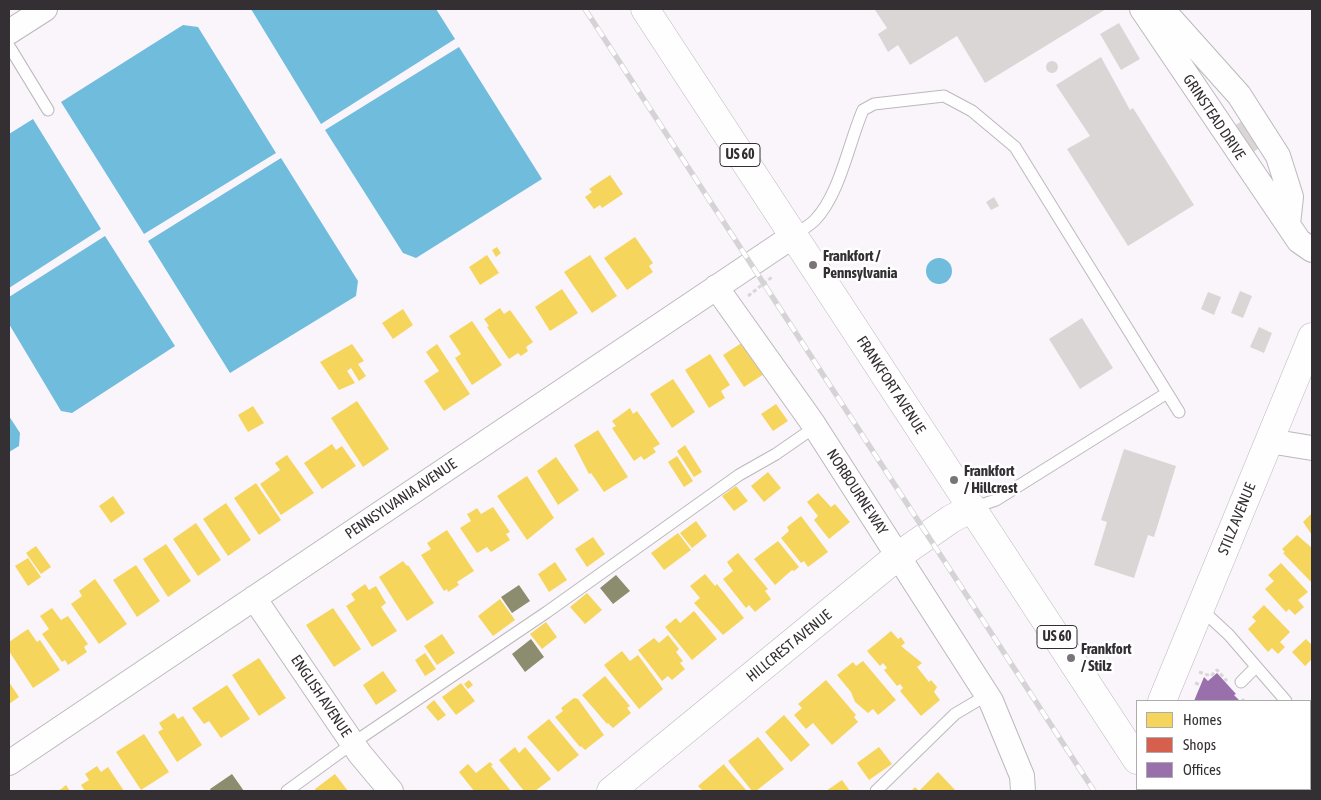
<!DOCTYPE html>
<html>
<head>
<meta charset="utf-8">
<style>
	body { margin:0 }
	#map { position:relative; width:1321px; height:800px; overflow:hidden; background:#faf5fa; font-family:"Asap Condensed",sans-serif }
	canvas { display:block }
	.frame { position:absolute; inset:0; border:10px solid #332f32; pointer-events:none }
	.legend { position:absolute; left:1136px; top:700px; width:175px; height:90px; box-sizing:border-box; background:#fff; border:1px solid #adacad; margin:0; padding:6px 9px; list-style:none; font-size:15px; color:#332f32 }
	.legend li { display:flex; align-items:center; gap:10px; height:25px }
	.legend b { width:25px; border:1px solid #adacad }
</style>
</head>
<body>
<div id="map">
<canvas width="1321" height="800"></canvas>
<div class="frame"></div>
<ul class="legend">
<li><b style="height:14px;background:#f6d55c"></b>Homes</li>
<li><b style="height:14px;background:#d6604d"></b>Shops</li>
<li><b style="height:14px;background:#9970ab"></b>Offices</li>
</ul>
</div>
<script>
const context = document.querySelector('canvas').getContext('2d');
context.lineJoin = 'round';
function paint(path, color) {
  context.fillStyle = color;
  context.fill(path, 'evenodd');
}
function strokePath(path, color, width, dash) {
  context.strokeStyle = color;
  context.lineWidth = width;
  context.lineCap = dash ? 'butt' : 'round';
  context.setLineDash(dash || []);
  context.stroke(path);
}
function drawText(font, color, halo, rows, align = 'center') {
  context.font = font + ' "Asap Condensed",sans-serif';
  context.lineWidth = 5;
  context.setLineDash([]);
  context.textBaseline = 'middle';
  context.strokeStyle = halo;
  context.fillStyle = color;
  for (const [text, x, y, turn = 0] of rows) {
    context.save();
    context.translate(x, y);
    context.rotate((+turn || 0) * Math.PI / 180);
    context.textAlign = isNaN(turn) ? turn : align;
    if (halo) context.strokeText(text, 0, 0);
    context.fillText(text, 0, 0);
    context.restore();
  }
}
paint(new Path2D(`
	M251,9H436L455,39L321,124Z
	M183,25L198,27L276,153L144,234L61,102Z
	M459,47L542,179L416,258L403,253L325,130Z
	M33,119L101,229L9,288V134Z
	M281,158L358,281L356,296L230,373L148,241Z
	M105,236L175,346L72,413L61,411L9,324V297Z
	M926 271a13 13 0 1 1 26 0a13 13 0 1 1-26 0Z
	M9,416L20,433L19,446L9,452Z`), '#6fbcdc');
paint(new Path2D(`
	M610,175L623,194L602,208L600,205L594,209L585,197L592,192L589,189Z
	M635,237L653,263L649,266L653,272L627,290L604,258Z
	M497,247L501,253L496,257L492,250Z
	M487,255L499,273L480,285L469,267Z
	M590,255L617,296L592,313L564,272Z
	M562,289L578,313L550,331L535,307Z
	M500,308L504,314L510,310L533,342L526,347L528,351L521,356L518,353L509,359L487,327L489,326L484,319Z
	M403,309L413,325L393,339L382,323Z
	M472,321L502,365L472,385L455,358L461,354L449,336Z
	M743,342L764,374L744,387L723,355Z
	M352,344L364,361L358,364L366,376L359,381L351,368L347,371L355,383L339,390L320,362Z
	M437,344L470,394L444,411L424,381L439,371L426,352Z
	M710,354L730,385L721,391L725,398L709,408L685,370Z
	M673,379L695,412L672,428L650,394Z
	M357,401L389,449L363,467L331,418Z
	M776,404L788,421L773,431L761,414Z
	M253,406L264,423L248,432L238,415Z
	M630,408L633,414L637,411L660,444L653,448L656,452L644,460L641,456L634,461L612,428L616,426L612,421Z
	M598,430L628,477L604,492L591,473L589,474L574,445Z
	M332,444L336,450L342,446L356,466L322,489L304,463Z
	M685,445L702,472L694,477L677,451Z
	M287,455L314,493L281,515L260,484L280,470L275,463Z
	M677,456L693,481L684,487L668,462Z
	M556,457L579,490L558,505L537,471Z
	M768,472L781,488L764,502L751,486Z
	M527,476L554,518L527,540L497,496Z
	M256,483L281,520L259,535L234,498Z
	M736,486L748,501L734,511L722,496Z
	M818,493L831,507L835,504L850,522L829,539L814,520L818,516L807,502Z
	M113,496L125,513L111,523L99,506Z
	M226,503L251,540L228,556L203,519Z
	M493,507L510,532L506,534L510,540L491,552L487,547L477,553L460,528L471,521L467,514L471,512L477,508L481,514Z
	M1312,513V535L1303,522Z
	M801,516L828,552L808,567L804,561L801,563L781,538L789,531L787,527Z
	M696,521L707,536L692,548L680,533Z
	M196,523L221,560L198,576L173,539Z
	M447,530L474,571L457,582L459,585L448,592L447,589L444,591L421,555L431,549L427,543Z
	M678,533L691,550L664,570L651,553Z
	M1297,535L1312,548V583L1283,553L1285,552L1282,549Z
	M593,537L605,554L587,567L575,549Z
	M778,541L799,567L794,571L792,570L775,585L754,559Z
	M166,544L191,581L168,597L143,559Z
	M36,546L51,567L41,574L26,553Z
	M738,553L768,589L765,591L771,599L755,612L749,605L746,608L723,579L733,571L727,562Z
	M28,558L41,577L28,586L15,566Z
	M403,561L407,566L408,565L434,603L407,621L379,577Z
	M555,562L567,580L549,592L538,574Z
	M1281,563L1308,592L1298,600L1304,607L1295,615L1289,609L1286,612L1265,589L1274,581L1268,575Z
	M136,565L160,601L137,617L113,580Z
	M705,574L715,586L717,584L744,618L723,635L694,603L700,598L690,586Z
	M95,579L127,624L99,644L71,604L82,596L79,591Z
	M365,584L369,590L376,586L386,603L381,607L397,631L372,647L346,606L355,600L351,594Z
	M587,593L602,610L585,624L570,607Z
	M500,599L515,620L493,636L478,616Z
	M1264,605L1290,632L1280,642L1285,647L1278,654L1272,648L1268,652L1248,629L1256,621L1252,617Z
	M52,608L61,620L68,616L88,644L84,647L87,652L68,665L65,660L62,662L42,634L49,629L40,616Z
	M333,608L361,649L334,667L306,625Z
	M694,611L717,639L692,660L665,627L676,618L680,623Z
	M546,622L557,637L542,649L530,634Z
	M28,629L37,642L40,640L60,670L33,688L9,651V642Z
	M891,631L898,639L901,637L905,643L901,646L922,663L917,667L929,682L931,680L937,687L934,692L940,700L921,716L900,691L903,688L900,684L897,686L884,670L887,668L883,663L880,666L867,651Z
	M442,634L455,653L437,665L424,646Z
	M668,635L679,649L676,652L683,661L680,663L685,669L672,680L668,676L662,681L638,650L654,638L659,643Z
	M1306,639L1312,645V659L1305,666L1292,652Z
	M622,651L630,661L638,655L663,689L639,709L604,665Z
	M425,653L436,669L425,676L415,660Z
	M259,658L286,698L259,716L232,675Z
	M863,661L896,700L878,715L873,709L868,713L855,702L851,692L837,675L853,662L856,666Z
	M383,671L397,691L376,705L363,685Z
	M605,676L630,706L627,708L631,713L613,728L608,723L607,724L582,695Z
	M469,680L473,685L468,689L464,684Z
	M826,680L856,715L854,717L858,722L832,745L813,723L806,729L794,715L802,708L798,704Z
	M9,682L19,697L9,704Z
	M461,683L475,701L456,715L442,697Z
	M227,685L250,719L221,738L209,721L204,724L192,708Z
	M574,698L578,699L604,735L585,750L581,746L580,747L555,717L563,711L561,708Z
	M434,700L446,715L438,721L426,707Z
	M174,713L178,719L183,716L202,745L177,762L158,732L163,729L159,723Z
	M784,715L810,745L791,762L765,732Z
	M549,719L579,755L558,772L527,737Z
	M144,734L169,772L141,790L116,752Z
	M758,737L784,769L756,791H752L728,761Z
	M515,747L519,753L525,747L551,779L535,791H524L499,760Z
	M879,747L892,764L869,780L857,763Z
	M490,762L493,765L491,766L511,791H474L459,772L468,764L476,773Z
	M724,764L725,766L747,791H703L698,786Z
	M97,766L101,772L108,767L124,791H85L81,785L89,780L85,774Z
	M938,772L956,791H911L915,787L919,791Z
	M335,774L348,791H316L315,789Z
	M842,780L850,791H826Z
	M66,785L70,791H57L61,789Z`), '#f6d55c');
paint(new Path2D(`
	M1236,789H1250L1252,791H1233Z`), '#d6604d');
paint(new Path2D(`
	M1217,673L1236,694L1234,695L1240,701H1194L1204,677L1208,681Z
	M1193,789H1227L1224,791H1195Z`), '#9970ab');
paint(new Path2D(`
	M616,575L630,591L613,604L600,588Z
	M519,585L530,601L512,613L501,597Z
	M531,639L544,657L525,672L512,654Z
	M232,774L244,791H211L210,789Z`), '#8c8c6e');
paint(new Path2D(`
	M877,9H1106L985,83L957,36L910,65L898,45L888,52L878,34L887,28L875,10Z
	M1119,23L1140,59L1121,70L1100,34Z
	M1101,57L1130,110L1133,108L1194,205L1128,246L1067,149L1090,136L1056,85Z
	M1046 67a6 6 0 1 1 12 0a6 6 0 1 1-12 0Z
	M1245,119L1262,146L1252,153L1234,126Z
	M994,197L999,206L991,210L986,202Z
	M1240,291L1252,296L1243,318L1231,313Z
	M1208,292L1221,297L1214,315L1201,309Z
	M1082,318L1113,368L1080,389L1049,339Z
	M1259,327L1272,333L1264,353L1250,347Z
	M1124,449L1176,466L1154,537L1148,535L1134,578L1094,565L1107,522L1101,520Z`), '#dad6d6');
const lane = new Path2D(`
	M9,46L48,110
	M793,236C800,231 809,226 815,220C840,194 849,142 863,110L874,104L944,96L972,111L1015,147L1179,412
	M972,508L996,500L1167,393
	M1201,609L1229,635L1286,701
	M1241,682L1256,667
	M1273,789L1275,791
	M287,791L353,743L547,612L739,475L776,454L815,427
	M876,791L955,714L987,695
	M1230,791L1233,789`);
const street = new Path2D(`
	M1142,9L1299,241L1312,250
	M1162,9L1239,95L1278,156L1291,197L1288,224
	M9,32L45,9
	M716,287L812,422L991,701L1022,776L1023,791
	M1269,441L1312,448
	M254,598L360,754L391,791
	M9,763L793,236`);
const secondary = new Path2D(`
	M1162,701L1312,337
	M611,791L898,556L951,519L972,508`);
const primary = new Path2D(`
	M645,9L1137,760
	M1156,789L1157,791`);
strokePath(lane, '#bcb8bc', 13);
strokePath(street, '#bcb8bc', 26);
strokePath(secondary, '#bcb8bc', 29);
strokePath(primary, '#bcb8bc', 29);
strokePath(new Path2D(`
	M748,296L772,277
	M1199,672L1211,676L1217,670L1227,681
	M1195,683L1201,685
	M1242,701L1244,699
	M1187,791L1190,789`), '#d8d6d7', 3, [4, 2.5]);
strokePath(lane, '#fefefe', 11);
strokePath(street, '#fefefe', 24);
strokePath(secondary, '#fefefe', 28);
strokePath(primary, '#fefefe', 28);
const rail = new Path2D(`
	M585,9L1094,791`);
strokePath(rail, '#d5d3d5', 5.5);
strokePath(rail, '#fff', 4, [11]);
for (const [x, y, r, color] of [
	[813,265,5,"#797478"],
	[954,480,5,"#797478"],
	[1071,658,5,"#797478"]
]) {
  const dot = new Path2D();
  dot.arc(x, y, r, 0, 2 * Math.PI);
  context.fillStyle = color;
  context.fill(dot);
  strokePath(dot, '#fff', 2);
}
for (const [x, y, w] of [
	[740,155,40],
	[1057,637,40]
]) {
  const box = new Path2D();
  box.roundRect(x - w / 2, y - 11.5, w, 23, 4);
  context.fillStyle = '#fff';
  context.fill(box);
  strokePath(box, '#332f32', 1);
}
drawText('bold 14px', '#332f32', null, [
	["US 60",740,155],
	["US 60",1057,637]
]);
drawText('15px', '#332f32', '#fff', [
	["GRINSTEAD DRIVE",1214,117,56],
	["FRANKFORT AVENUE",891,385,57],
	["NORBOURNE WAY",857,492,57],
	["PENNSYLVANIA AVENUE",401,499,-34],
	["STILZ AVENUE",1237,519,-68],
	["HILLCREST AVENUE",789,646,-39],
	["ENGLISH AVENUE",321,696,56]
]);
drawText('bold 15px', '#332f32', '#fff', [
	["Frankfort /",823,256],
	["Pennsylvania",823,273],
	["Frankfort",964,471],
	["/ Hillcrest",964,488],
	["Frankfort",1081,649],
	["/ Stilz",1081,666]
], 'left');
</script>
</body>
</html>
